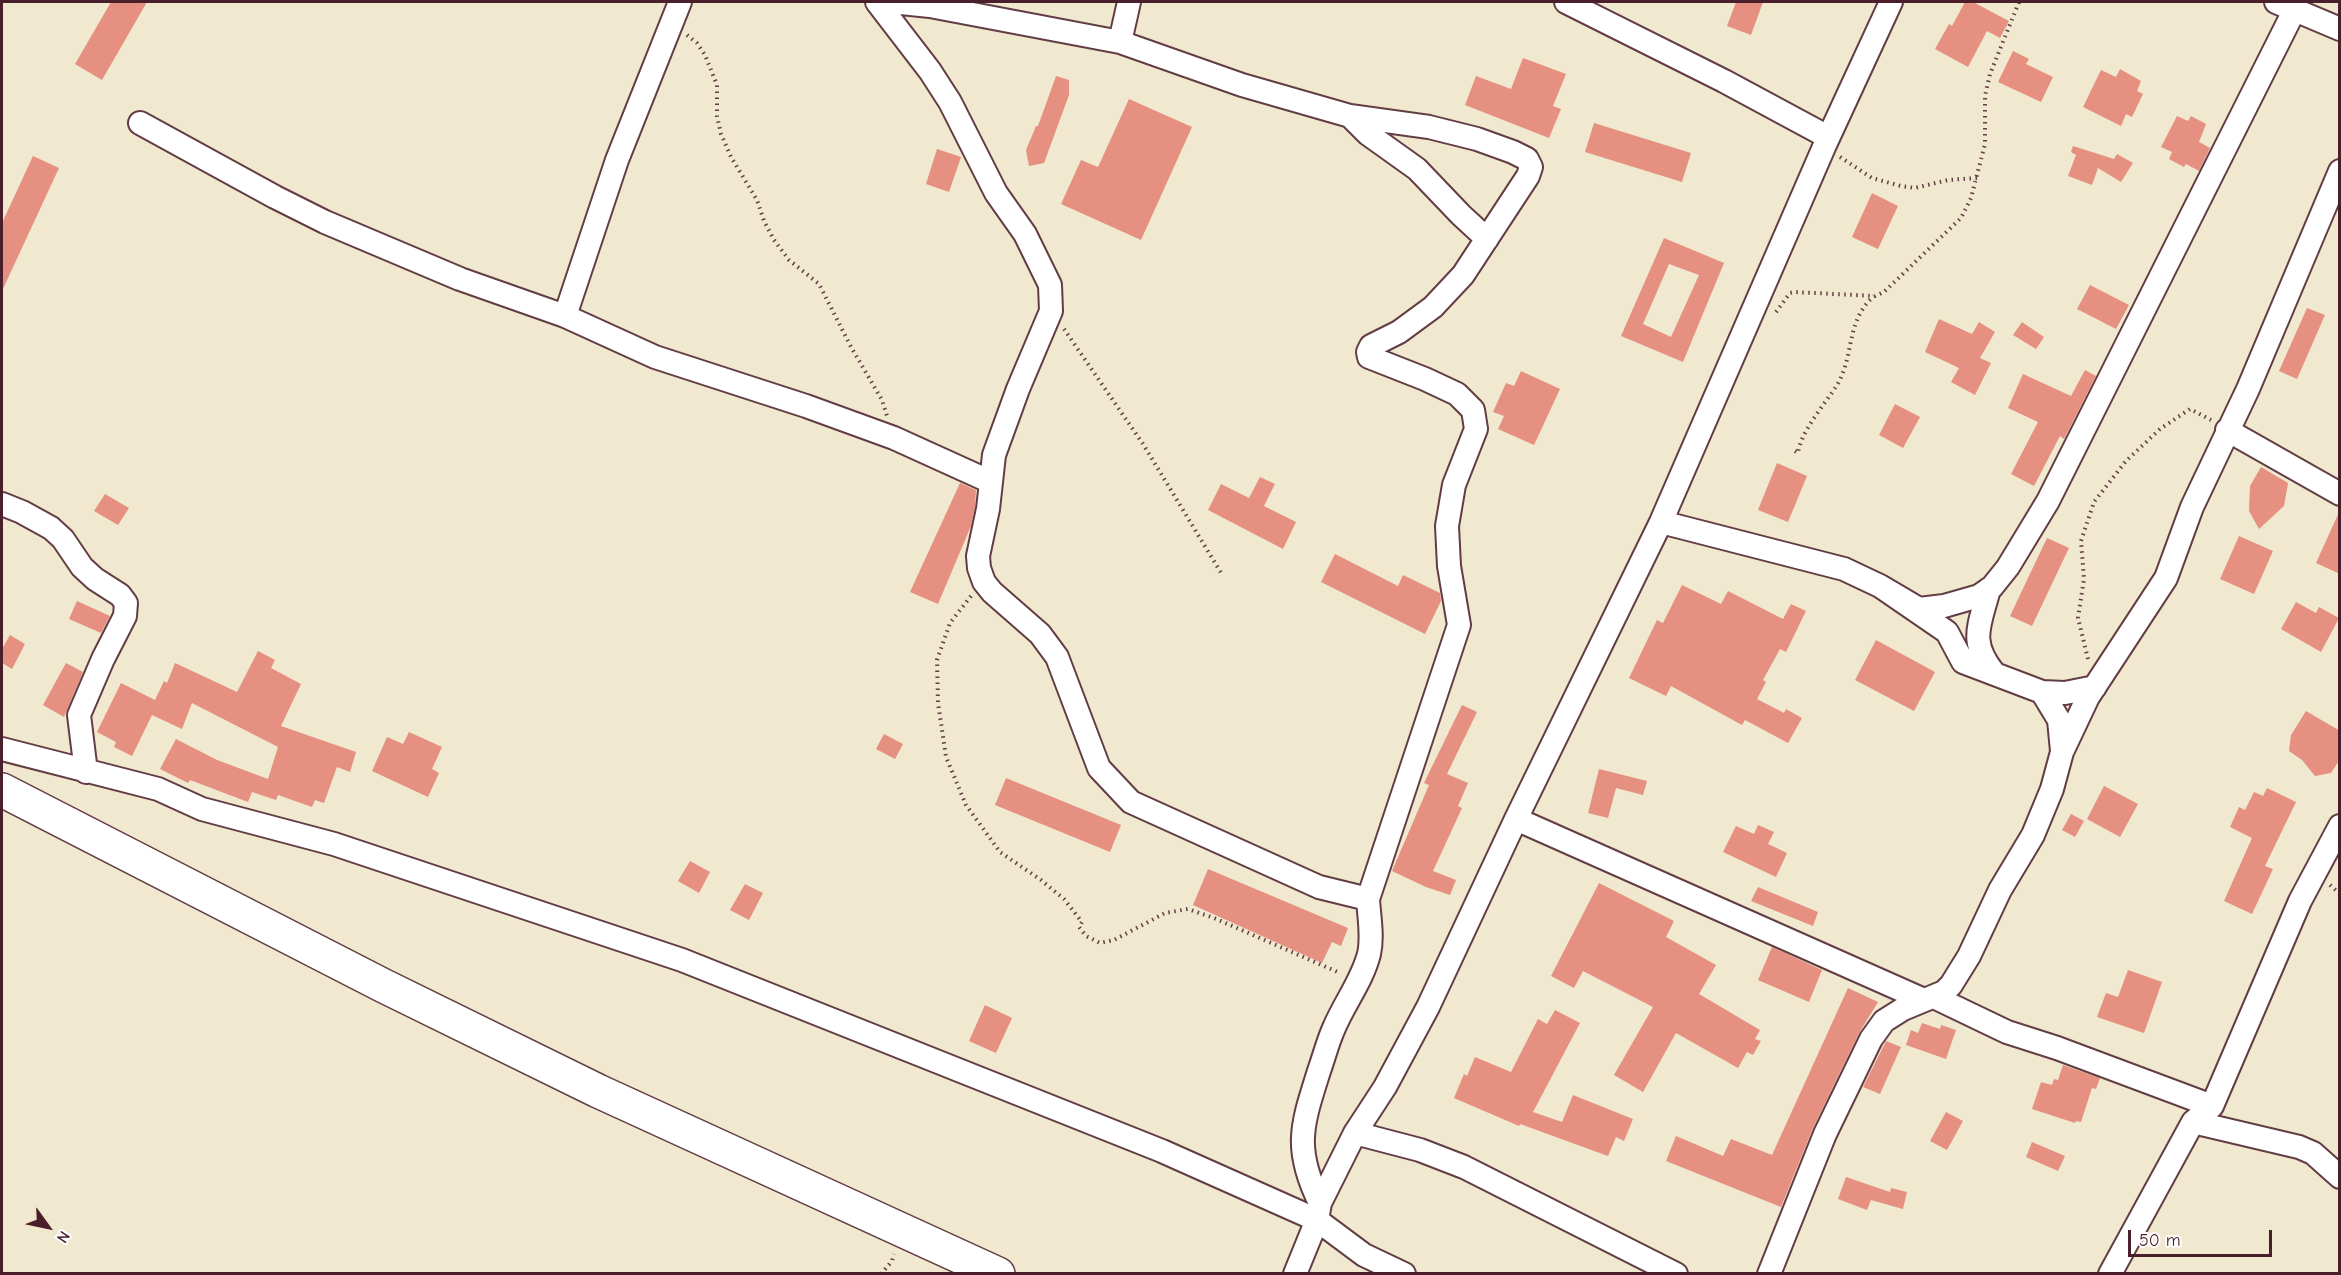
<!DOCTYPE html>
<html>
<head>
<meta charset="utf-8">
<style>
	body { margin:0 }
	#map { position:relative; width:2341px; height:1275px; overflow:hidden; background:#f0e8cf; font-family:"Comic Neue",sans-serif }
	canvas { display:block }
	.frame { position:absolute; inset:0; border:3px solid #4a1f2b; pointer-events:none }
	.north { position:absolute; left:18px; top:1197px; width:60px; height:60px; -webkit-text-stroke:4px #fff; paint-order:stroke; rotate:123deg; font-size:16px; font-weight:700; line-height:24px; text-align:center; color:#4a1f2b }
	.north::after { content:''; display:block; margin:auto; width:21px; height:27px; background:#4a1f2b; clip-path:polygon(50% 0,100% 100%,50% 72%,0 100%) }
	.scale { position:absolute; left:2128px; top:1230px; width:144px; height:27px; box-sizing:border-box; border:3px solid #4a1f2b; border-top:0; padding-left:8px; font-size:18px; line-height:21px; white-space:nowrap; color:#4a1f2b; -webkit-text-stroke:4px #fff; paint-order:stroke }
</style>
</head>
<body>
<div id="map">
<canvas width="2341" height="1275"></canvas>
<div class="frame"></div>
<div class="north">N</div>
<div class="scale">50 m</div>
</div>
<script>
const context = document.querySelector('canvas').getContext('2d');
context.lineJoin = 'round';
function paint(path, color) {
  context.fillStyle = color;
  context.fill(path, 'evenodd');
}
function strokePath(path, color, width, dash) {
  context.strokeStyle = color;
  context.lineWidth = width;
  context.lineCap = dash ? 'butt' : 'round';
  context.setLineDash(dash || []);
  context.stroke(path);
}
paint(new Path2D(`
	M111,2H147L102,80L75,64Z
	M1736,2H1763L1751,35L1727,26Z
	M1965,2H1973L2009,21L2000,38L1987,31L1968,67L1935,49L1949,24L1952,26Z
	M2013,51L2029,59L2026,64L2053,77L2041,102L1998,82Z
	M1523,58L1566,74L1553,106L1561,109L1549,138L1465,105L1476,76L1511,89Z
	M2120,69L2141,81L2137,91L2143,94L2132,117L2126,114L2121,126L2083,107L2101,70L2116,77Z
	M1056,76L1069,80V95L1044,163L1029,166L1026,150L1036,126H1038Z
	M1129,99L1192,127L1141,240L1061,204L1081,160L1098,167Z
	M2177,116L2188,121L2191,116L2206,124L2199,142L2210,148L2199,171L2186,164L2184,167L2169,159L2172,152L2161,147Z
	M1594,123L1691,153L1682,182L1585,152Z
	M2073,146L2114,159L2117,154L2133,163L2121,182L2098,168L2092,185L2068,176L2076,155L2071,152Z
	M937,149L961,157L949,192L926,184Z
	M33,156L59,168L2,291V223Z
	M1872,193L1898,206L1878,249L1852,237Z
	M1664,238L1724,263L1683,362L1621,336ZM1669,264L1699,275L1671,337L1643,324Z
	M2090,285L2129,305L2116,329L2077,309Z
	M2307,308L2325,315L2297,379L2279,371Z
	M1939,319L1972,334L1979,322L1995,332L1980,358L1991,363L1975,395L1951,382L1959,368L1925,352Z
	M2022,322L2044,337L2036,349L2013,335Z
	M2085,370L2096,376L2064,439L2060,436L2034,486L2011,474L2038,422L2008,408L2023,374L2071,396Z
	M1521,371L1560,389L1534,445L1498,429L1504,416L1493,412L1506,383L1514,386Z
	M1895,404L1920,417L1903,448L1879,435Z
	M1777,463L1807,476L1788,522L1758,510Z
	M2261,467L2288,483L2284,506L2259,529L2249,511L2250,486Z
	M1260,477L1275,484L1264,506L1296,522L1283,549L1208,510L1221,484L1249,498Z
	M960,483L976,490L975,507L971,526L938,604L910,592Z
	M105,494L129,508L118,525L94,511Z
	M2340,510V574L2316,563Z
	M2239,536L2273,551L2254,594L2220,579Z
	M2047,538L2069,548L2032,626L2010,616Z
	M1335,554L1398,586L1403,575L1440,593L1441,601L1425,634L1321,582Z
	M1682,585L1721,604L1728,591L1783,619L1791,604L1806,611L1786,652L1780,649L1763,680L1766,682L1757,699L1784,713L1786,709L1802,718L1788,743L1745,720L1742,725L1671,686L1666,696L1629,678L1657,620L1663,623Z
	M77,601L110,616L101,633L69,619Z
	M2296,602L2316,613L2319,607L2339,618L2321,652L2281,629Z
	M10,635L25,644L12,669L2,663V649Z
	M1876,640L1935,672L1914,711L1855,680Z
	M258,651L275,660L271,668L301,684L281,726L356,752L350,772L337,767L324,803L315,800L312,807L278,795L276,800L252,792L248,802L190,780L188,783L160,769L176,739L217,760L268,779L278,747L192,703L182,729L152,715L132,756L114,747L116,742L97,732L121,683L155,700L164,681L167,683L175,663L237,692Z
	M66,663L83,672L64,717L43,705Z
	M1462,705L1477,712L1447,774L1468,783L1458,806L1462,808L1433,871L1456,880L1450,895L1426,887L1392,871L1429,785L1424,783Z
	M2306,711L2340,731V759L2331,773L2315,776L2302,760L2289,751L2291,735Z
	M409,732L442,747L432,769L439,773L428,797L372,771L387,737L403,744Z
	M884,734L903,744L895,759L876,749Z
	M1599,769L1647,781L1643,795L1616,788L1608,818L1588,813Z
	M1006,778L1121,825L1110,852L995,805Z
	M2104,786L2138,804L2120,837L2087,819Z
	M2267,788L2296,802L2265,866L2273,869L2252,914L2224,901L2252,838L2230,827L2239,807L2245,810L2254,792L2263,796Z
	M2071,814L2084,821L2075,837L2062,830Z
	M1758,825L1774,832L1768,844L1787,853L1776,877L1723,852L1736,826L1754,834Z
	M690,861L710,872L699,893L678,881Z
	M1208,869L1348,928L1341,946L1332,942L1322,963L1193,905Z
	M1599,883L1674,921L1666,937L1716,965L1699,994L1760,1030L1755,1039L1761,1041L1753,1055L1747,1052L1738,1068L1676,1033L1643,1092L1614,1075L1653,1007L1583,971L1574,988L1551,976Z
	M745,884L763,893L749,920L730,910Z
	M1758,887L1818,912L1813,926L1751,901Z
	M1772,947L1822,970L1809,1002L1758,980Z
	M2128,970L2162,982L2144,1033L2097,1017L2106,993L2118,997Z
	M1848,988L1878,1002L1859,1033L1813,1128L1781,1207L1666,1161L1676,1136L1723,1156L1731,1139L1772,1155Z
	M985,1005L1012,1018L996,1053L969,1041Z
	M1555,1010L1580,1023L1533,1112L1562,1122L1573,1095L1633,1119L1624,1141L1616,1137L1608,1156L1520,1124L1519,1126L1454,1098L1464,1074L1467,1076L1475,1057L1511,1072L1538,1019L1547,1024Z
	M1922,1023L1940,1029L1941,1025L1956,1030L1946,1059L1906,1045L1911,1030L1918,1033Z
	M1886,1041L1901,1047L1880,1094L1863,1087Z
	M2063,1065L2100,1078L2096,1089L2092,1088L2081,1122L2076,1121L2075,1123L2032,1109L2041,1082L2052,1085L2054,1079L2058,1080Z
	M1946,1112L1963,1121L1947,1150L1930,1141Z
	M2032,1142L2065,1156L2058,1171L2026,1157Z
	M1846,1177L1890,1192L1891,1188L1907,1192L1903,1209L1871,1200L1867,1210L1838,1199Z`), '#e59081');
const minor = new Path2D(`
	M877,2L930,71L950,102L996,193L1025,234L1050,285L1051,311L1018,389L994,455L988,509L978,556L979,568L984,582L992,592L1040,634L1057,657L1099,768L1131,802L1319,887L1368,899C1369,916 1373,937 1369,954C1362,981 1345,1002 1334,1028C1328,1041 1324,1057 1319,1071C1302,1125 1293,1148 1320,1203
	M891,2L930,6L1120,42L1242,85L1350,116L1429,127L1477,139L1513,152L1527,159L1531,167L1528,176L1463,275L1433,307L1399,332L1371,346L1368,352L1369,357L1425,379L1457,394L1473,410L1476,429L1454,485L1447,526L1449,566L1459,625L1368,899
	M1566,2L1724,81L1828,137
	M2276,2L2340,29
	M1120,42L1129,2
	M1350,116L1368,134L1417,169L1461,215L1487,239
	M140,123L275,197L325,222L460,279L565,316L655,357L806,406L894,438L991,482
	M565,316L617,160L680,2
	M2227,430L2340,494
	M2,504L22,512L51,528L63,539L82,567L95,579L120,595L126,603L125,616L103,659L79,715L86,772
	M1661,522L1844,569L1880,586L1947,632L1963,662L2042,692L2065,693L2095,687
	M1880,586L1919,609L1944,606L1979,596L1992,587L2008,567L2048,501L2295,9
	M1989,589C1980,625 1968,641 1994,673
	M2042,692L2059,720L2062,751
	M2,749L158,789L202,809L334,844L682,960L1162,1151L1317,1220L1364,1255L1404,1274
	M1516,819L1924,1000
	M1934,997L2007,1032L2057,1048L2212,1106
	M2193,1122L2299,1147L2313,1153L2340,1177
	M1355,1133L1420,1150L1464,1167L1676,1274
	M1295,1274L1317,1220L1320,1203L1355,1133L1385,1087L1428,1007L1516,819L1661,522L1824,147L1891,2
	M1769,1274L1825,1134L1871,1039L1884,1021L1903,1009L1944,992L1951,985L1969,956L2000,890L2033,835L2052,789L2062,752L2088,697L2166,578L2192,507L2248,389L2340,171
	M2110,1274L2193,1122L2212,1106L2300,901L2340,826`);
const highway = new Path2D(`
	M2,790L384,986L598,1091L998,1274`);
strokePath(minor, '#633d44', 26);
strokePath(highway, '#633d44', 36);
strokePath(new Path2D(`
	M687,35L697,43L705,55L717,85V116L721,134L731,157L757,200L764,221L774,240L789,260L819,284L851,347L882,400L887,416
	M1840,157L1872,178L1901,186L1915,188L1948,180L1977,178
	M1776,312L1790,293L1794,292L1875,296L1884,292L1961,218L1971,198L1985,144V96L1990,74L2019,2
	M1064,329L1143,444L1223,576
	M1795,451L1798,453C1801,431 1825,404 1837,385C1855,355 1845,322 1874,296
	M971,596L950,623L937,660L938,703L946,757L966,805L1000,852L1041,880L1064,899L1082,922L1079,927L1086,936L1100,943L1114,940L1165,913L1188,909L1214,918L1340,973
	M2088,659L2078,618L2084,579L2081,541L2094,502L2126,461L2160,429L2190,409L2211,420
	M2330,885L2340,894
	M881,1274L892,1261L894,1254`), '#633d44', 4, [1.5, 4.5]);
strokePath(minor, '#fff', 22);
strokePath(highway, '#fff', 33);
</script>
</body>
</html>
